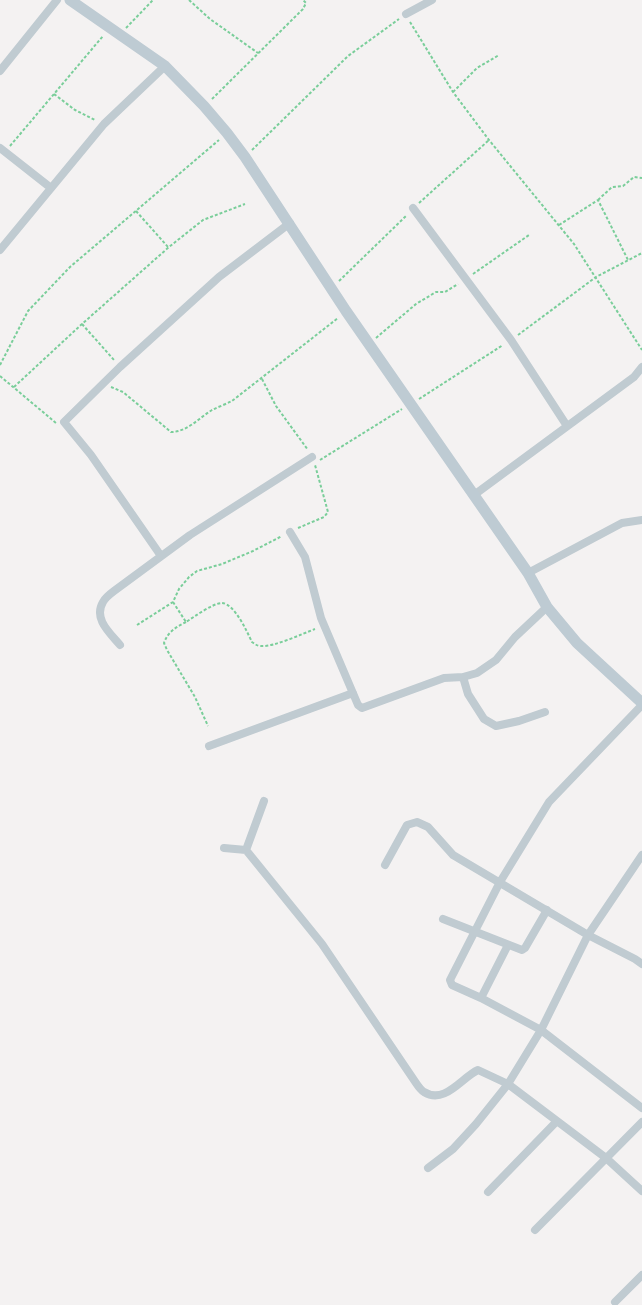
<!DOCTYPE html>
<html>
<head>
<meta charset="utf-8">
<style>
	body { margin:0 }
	canvas { display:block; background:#f4f2f2 }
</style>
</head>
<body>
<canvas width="642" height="1305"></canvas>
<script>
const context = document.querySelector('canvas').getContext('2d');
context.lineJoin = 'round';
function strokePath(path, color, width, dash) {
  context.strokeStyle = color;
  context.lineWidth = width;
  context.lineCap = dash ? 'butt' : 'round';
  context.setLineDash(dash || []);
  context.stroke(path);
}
strokePath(new Path2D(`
	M189,0L210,19L258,53
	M410,22L453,92L489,140L574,244L642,350
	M126,28L153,0
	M453,92L477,68L499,55
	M54,94L75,110L95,120
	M212,99L303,9L306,3L303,0
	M10,146L103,36
	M252,150L348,56L399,19
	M598,200L612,187L623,186L634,177L642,178
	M419,203L489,140
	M136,211L168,247
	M559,225L598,200L628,260
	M473,274L529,235
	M339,281L407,215
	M82,324L114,360
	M518,335L596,277L642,253
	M376,338L416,304L436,292H445L458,284
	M0,365L28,311L70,267L219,140
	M0,376L56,423
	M262,379L276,406L308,450
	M14,387L82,324L169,247L203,220L245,204
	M111,387L123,392L171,432C187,432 199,418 212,410C218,407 226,404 232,401L338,318
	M419,399L503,345
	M320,460L402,409
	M298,528L324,517L328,512L315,465
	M173,602L186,622C194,617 213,603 222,603C235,604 247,632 252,642C255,644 257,646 261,646C274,647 302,634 315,629
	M186,622C177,627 168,631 164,643L167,650L195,697L208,726
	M137,625L173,602L179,589L189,577L197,571L222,564L253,551L282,536`), '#7ace9a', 2, [3, 2]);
strokePath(new Path2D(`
	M406,14L432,0
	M0,71L57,0
	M0,148L51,188
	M413,208L511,340L567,426
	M0,250L104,124L165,66
	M474,495L634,377L642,367
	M290,532L305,557L321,618L358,705L362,708L444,678L463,677L477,673L496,660L515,637L547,607
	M161,556L91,455L64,422L120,367L219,277L290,223
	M528,573L622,523L642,520
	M120,645C110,633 93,619 103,602C105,598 110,594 114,591L190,535L312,457
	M463,677L468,694L484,719L496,726L519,721L545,712
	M642,705L549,802L500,882L450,980L452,985L481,998L541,1030L642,1108
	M209,746L353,693
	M224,848L246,850L322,944L416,1083C418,1086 421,1090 424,1092C445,1105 462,1077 478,1070L508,1084L606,1158L642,1191
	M246,850L264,801
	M385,865L407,825L417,822L428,827L453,855L588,935L635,959L642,964
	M443,919L522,950L525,948L547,910
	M481,998L508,945
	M428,1168L453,1149L476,1124L508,1084L541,1030L588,935L642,855
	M488,1192L557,1121
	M535,1230L642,1122
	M615,1302L642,1275`), '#c0cbd1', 8);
strokePath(new Path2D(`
	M70,0L165,66L204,106L227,133L245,157L346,311L528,573L547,607L577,643L642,703`), '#becbd3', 11);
</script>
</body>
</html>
